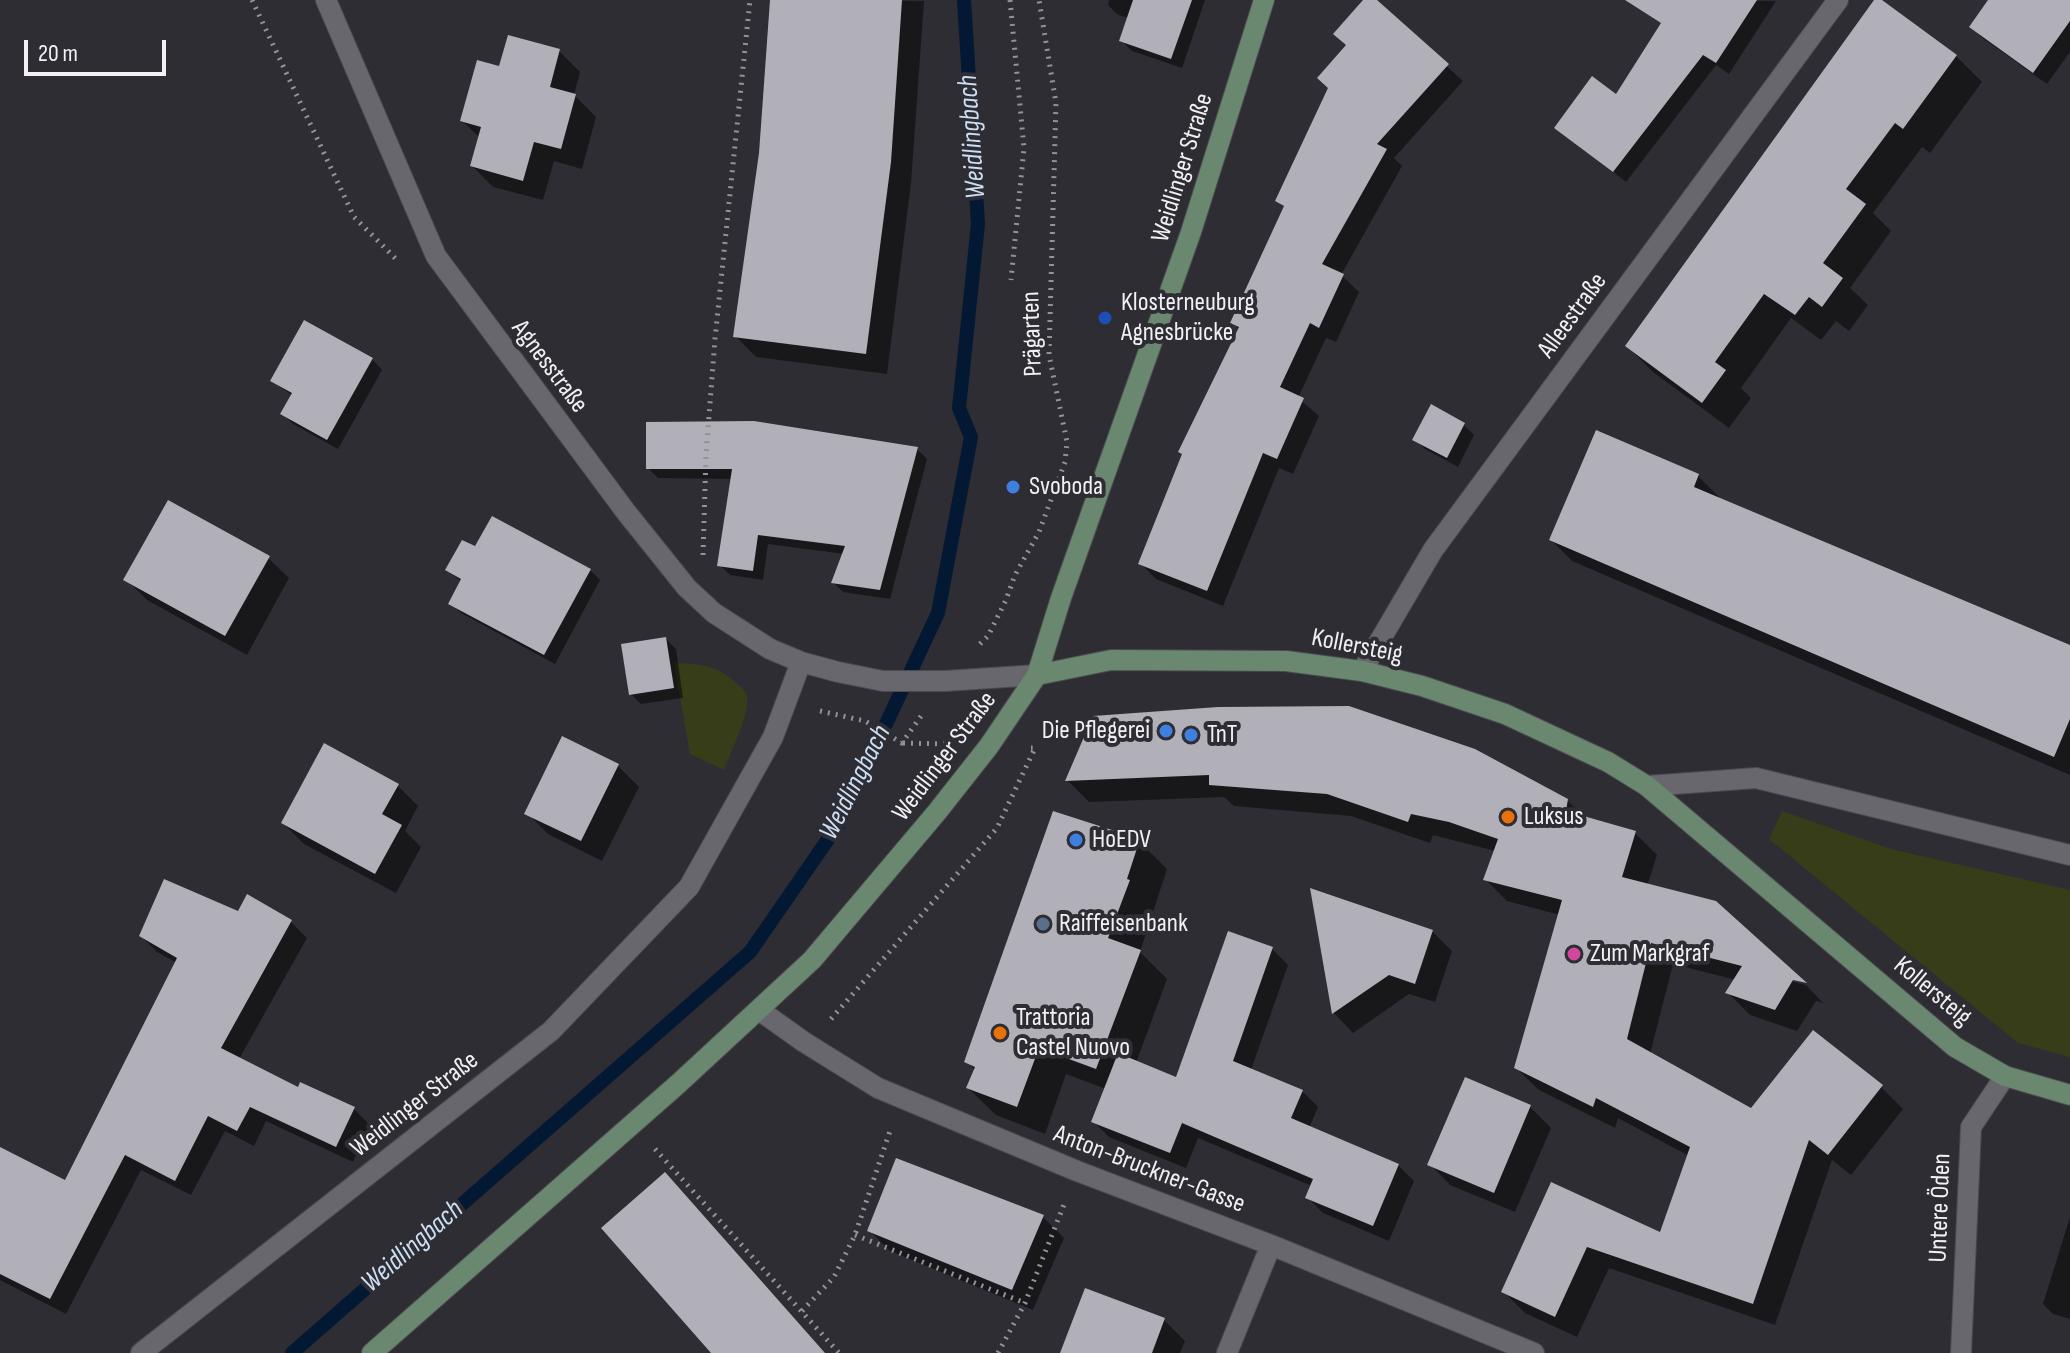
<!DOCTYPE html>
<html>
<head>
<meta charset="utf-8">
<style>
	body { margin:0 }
	#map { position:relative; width:2070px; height:1353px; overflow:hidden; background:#2e2d33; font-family:"Sofia Sans Condensed",sans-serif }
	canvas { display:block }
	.scale { position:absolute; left:24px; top:40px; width:142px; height:36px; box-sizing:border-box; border:4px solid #f1f1f5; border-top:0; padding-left:10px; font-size:24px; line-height:28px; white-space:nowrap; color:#f1f1f5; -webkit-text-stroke:6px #2e2d33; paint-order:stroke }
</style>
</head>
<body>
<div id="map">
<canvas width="2070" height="1353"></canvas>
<div class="scale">20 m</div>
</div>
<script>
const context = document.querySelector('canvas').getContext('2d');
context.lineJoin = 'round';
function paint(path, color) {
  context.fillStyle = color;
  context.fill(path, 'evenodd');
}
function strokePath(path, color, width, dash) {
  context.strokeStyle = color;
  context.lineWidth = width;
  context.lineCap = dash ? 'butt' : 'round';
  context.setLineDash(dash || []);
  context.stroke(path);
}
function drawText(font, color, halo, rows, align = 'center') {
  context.font = font + ' "Sofia Sans Condensed",sans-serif';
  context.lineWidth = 8;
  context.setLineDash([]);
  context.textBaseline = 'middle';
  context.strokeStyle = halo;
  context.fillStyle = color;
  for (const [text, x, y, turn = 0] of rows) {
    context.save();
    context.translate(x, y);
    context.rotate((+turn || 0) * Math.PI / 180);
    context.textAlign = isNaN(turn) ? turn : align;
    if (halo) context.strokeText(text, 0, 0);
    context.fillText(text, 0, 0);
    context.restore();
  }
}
paint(new Path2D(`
	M674,663C697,664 714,664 733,680C737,684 743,688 746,693C753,709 730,753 724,770L690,754Z
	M1782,811L1891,849L2070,890V1057L2018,1043L1769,839Z`), '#373d19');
paint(new Path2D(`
	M772,0L924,1L911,183L887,374L756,357L735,336L761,154Z
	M1109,0H1205L1182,68L1132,51L1122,41L1129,18L1118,15L1108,5Z
	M1365,0H1374L1463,81L1394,158L1402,166L1341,275L1359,292L1336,342L1326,338L1298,398L1319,416L1293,474L1279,468L1223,606L1156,579L1140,563L1240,330L1233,323L1285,208L1277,201L1348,46Z
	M1664,0L1776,1L1729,74L1716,65L1626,182L1557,127L1617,97L1663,25L1654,17Z
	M1990,0H2070V52L2047,84L1984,39L1971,27Z
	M1918,29L1956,56L1982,82L1930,153L1922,147L1873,213L1891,231L1850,288L1868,305L1849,331L1836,321L1821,340L1791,318L1741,388L1751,398L1729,428L1653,372L1627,346Z
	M559,51L580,72L574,95L596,117L582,169L554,161L543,200L493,187L472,166L480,138L462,121Z
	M372,359L382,370L338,449L293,424L283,414L293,396L272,381Z
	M1431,407L1464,425L1474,435L1458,467L1425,449L1415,439Z
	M917,449L927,459L890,599L843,592L833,582L844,554L768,544L763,580L730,575L720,565L733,479L658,478L648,468Z
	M1698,476L1719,497L1718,499L2070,648V775L1572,561L1551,540Z
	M268,558L289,578L247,655L147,600L126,579Z
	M447,570H590L600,580L555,664L461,613L450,603L462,582Z
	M666,639L676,649L683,698L641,704L631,694Z
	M1094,718L1567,800L1586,819L1635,833L1657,855L1647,886L1783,979L1806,985L1823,1003L1816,1001L1797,1031L1750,1015L1728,993L1736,980L1673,964L1650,1054L1751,1111L1881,1087L1903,1109L1851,1175L1832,1160L1775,1325L1609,1268L1577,1337L1525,1313L1503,1291L1552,1185L1661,1234L1689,1156L1618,1118L1615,1128L1539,1090L1516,1068L1560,915L1507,901L1485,879L1495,851L1433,835L1430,843L1351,816L1234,806L1224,797L1089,802L1068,781Z
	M618,766L639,787L602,861L548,834L527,813Z
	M398,786L418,806L405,831L421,847L396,893L304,844L283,823Z
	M1054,813L1139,841L1167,869L1140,952L1167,979L1136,1063L1177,1080L1272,949L1288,965L1251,1070L1302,1091L1318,1107L1309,1128L1398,1165L1414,1181L1389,1241L1323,1213L1307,1197L1312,1186L1198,1138L1186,1168L1109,1137L1093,1121L1106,1089L1066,1074L1045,1134L996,1115L968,1088L976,1071L966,1061Z
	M1313,891L1432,931L1452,951L1435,1002L1409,994L1353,1033L1334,1013Z
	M248,897L291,922L307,938L239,1059L299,1090L354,1109L370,1125L353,1162L266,1121L254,1146L225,1131L191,1195L141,1170L66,1314L0,1280V1168L66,1183L177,963L157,952L141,936L239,914Z
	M1530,1107L1551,1128L1515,1212L1450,1185L1430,1164Z
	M1043,1217L1064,1238L1033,1310L890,1251L869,1230Z
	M2070,1217V1319L2053,1314L2043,1304Z
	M1164,1320L1185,1341L1180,1353H1062Z`), '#0007');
strokePath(new Path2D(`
	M292,1353L750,952L840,822L938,613L971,437L959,408L978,224L964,0`), '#031933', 14);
paint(new Path2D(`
	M770,0H902L891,162L866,354L733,337L759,153Z
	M1133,0H1192L1171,59L1119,41Z
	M1363,0H1377L1449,64L1377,144L1387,149L1322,264L1344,274L1319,328L1310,323L1280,387L1304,398L1277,459L1263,453L1207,591L1138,564L1182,454L1178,452L1239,327L1230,323L1284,206L1275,201L1328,88L1317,78L1346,45L1333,34Z
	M1625,0H1757L1716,63L1703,55L1613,172L1554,128L1592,76L1616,94L1661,23Z
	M1874,0H1882L1957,55L1903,129L1895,123L1846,189L1866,204L1823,263L1843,278L1822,307L1809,297L1795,315L1764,294L1715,362L1726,370L1702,403L1625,346Z
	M1988,0H2070V21L2033,73L1969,27Z
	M508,35L560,49L550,87L576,94L561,149L534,142L523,181L470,166L481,127L460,121L477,60L499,66Z
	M304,320L373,358L327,440L280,414L292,393L270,381Z
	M1431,404L1465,423L1447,458L1412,440Z
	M754,421L918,447L880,590L831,583L845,546L758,535L753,571L717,566L732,469H646V422Z
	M1596,430L1699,474L1694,487L2070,645V719L2054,757L1549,540Z
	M168,500L270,556L225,636L123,580Z
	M492,516L591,569L544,655L448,604L461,579L445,570L462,540L475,546Z
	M666,637L674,688L629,695L621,644Z
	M1349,706L1475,749L1568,799L1566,811L1636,831L1622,877L1716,901L1807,983L1793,980L1775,1010L1725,993L1742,966L1651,943L1627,1039L1751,1108L1813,1030L1883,1085L1828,1155L1809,1140L1753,1304L1587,1247L1555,1317L1501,1292L1551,1182L1660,1232L1690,1147L1596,1098L1593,1107L1514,1068L1562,900L1483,880L1498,839L1449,822L1411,814L1408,822L1327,794L1209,785V775L1065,781L1093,716L1218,707Z
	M562,736L619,764L581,841L524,814Z
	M324,743L399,784L382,814L402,825L375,874L281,823Z
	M1053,811L1140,839L1127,879L1130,880L1108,938L1141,950L1096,1069L1039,1048L1017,1107L966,1088L975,1067L964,1062Z
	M164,879L238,911L247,894L292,920L221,1048L298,1087L300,1082L355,1107L336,1147L250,1107L237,1131L208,1116L175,1181L125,1155L50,1299L0,1274V1147L65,1180L177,958L139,936Z
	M1310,888L1433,930L1415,984L1389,975L1332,1014Z
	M1228,931L1273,947L1233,1061L1303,1090L1291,1118L1399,1164L1373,1226L1305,1198L1313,1179L1182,1123L1170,1153L1091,1122L1118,1053L1176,1077Z
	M1465,1077L1531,1105L1494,1193L1427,1165Z
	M896,1158L1044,1215L1012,1290L867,1231Z
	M665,1172L825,1353H711L601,1228Z
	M1085,1288L1165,1318L1152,1353H1060Z`), '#b1b0b8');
const street = new Path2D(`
	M326,0L436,256L626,512L687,588L714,613L770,649L801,662L838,672L883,681H945L1037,675
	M1362,671L1433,550L1838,0
	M1647,786L1756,778L2070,855
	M759,1010L804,1042L878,1088L1077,1171L1271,1245L1534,1353
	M141,1353L551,1031L689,887L773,737L801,662
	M1227,1353L1271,1245
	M1961,1353L1971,1127L2005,1076`);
const secondary = new Path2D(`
	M1037,675L1111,660L1286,661L1362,671L1422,686L1505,714L1608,762L1647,786L1955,1047L2005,1076L2070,1095
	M372,1353L678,1084L812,960L937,812L989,746L1037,675L1061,598L1191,232L1264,0`);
strokePath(street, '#4b4b4f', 22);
strokePath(secondary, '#4b4b4f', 22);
strokePath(new Path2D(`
	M252,0L354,217L399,262
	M1010,0L1024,148L1011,280
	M703,555L706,455L715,339L750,0
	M980,644L988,636L1006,600L1015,575L1039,532L1065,462L1067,442L1049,355L1056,103L1039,0
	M820,711L865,721L902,743L921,716
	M903,743L945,744
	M831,1019L997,828L1035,748H1031
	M655,1149L839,1353
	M855,1235L1025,1303
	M802,1311L834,1277L855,1235L891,1128
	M998,1353L1025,1303L1065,1202`), '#939297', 5, [2, 6]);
strokePath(street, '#68676e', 20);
strokePath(secondary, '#6a876f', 20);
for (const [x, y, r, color] of [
	[1105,318,8,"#1a4fb4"],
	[1013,487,8,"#3f7fe0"],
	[1166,731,8,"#3f7fe0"],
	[1191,735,8,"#3f7fe0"],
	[1508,817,8,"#e8710a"],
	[1076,840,8,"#3f7fe0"],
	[1043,924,8,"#5c6f8a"],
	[1574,954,8,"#d1479c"],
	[1000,1033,8,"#e8710a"]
]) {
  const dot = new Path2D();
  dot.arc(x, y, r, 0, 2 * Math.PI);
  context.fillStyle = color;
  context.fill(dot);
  strokePath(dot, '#2e2d33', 3);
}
drawText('26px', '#f1f1f5', '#2e2d33', [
	["Weidlinger Straße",1183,168,-73],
	["Alleestraße",1573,316,-54],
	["Prägarten",1033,334,-92],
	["Agnesstraße",549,367,53],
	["Kollersteig",1357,647,11],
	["Weidlinger Straße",945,757,-53],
	["Kollersteig",1932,992,40],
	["Weidlinger Straße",415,1105,-38],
	["Anton-Bruckner-Gasse",1149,1170,21],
	["Untere Öden",1941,1208,-88]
]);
drawText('26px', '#f1f1f5', '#2e2d33', [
	["Klosterneuburg",1121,303],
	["Agnesbrücke",1121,333],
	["Svoboda",1029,487],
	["Die Pflegerei",1150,731,"right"],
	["TnT",1207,735],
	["Luksus",1524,817],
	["HoEDV",1092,840],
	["Raiffeisenbank",1059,924],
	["Zum Markgraf",1590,954],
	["Trattoria",1016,1018],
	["Castel Nuovo",1016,1048]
], 'left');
drawText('italic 28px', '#ccdef4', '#2e2d33', [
	["Weidlingbach",973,137,-94],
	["Weidlingbach",856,783,-63],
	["Weidlingbach",413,1247,-41]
]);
</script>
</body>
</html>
